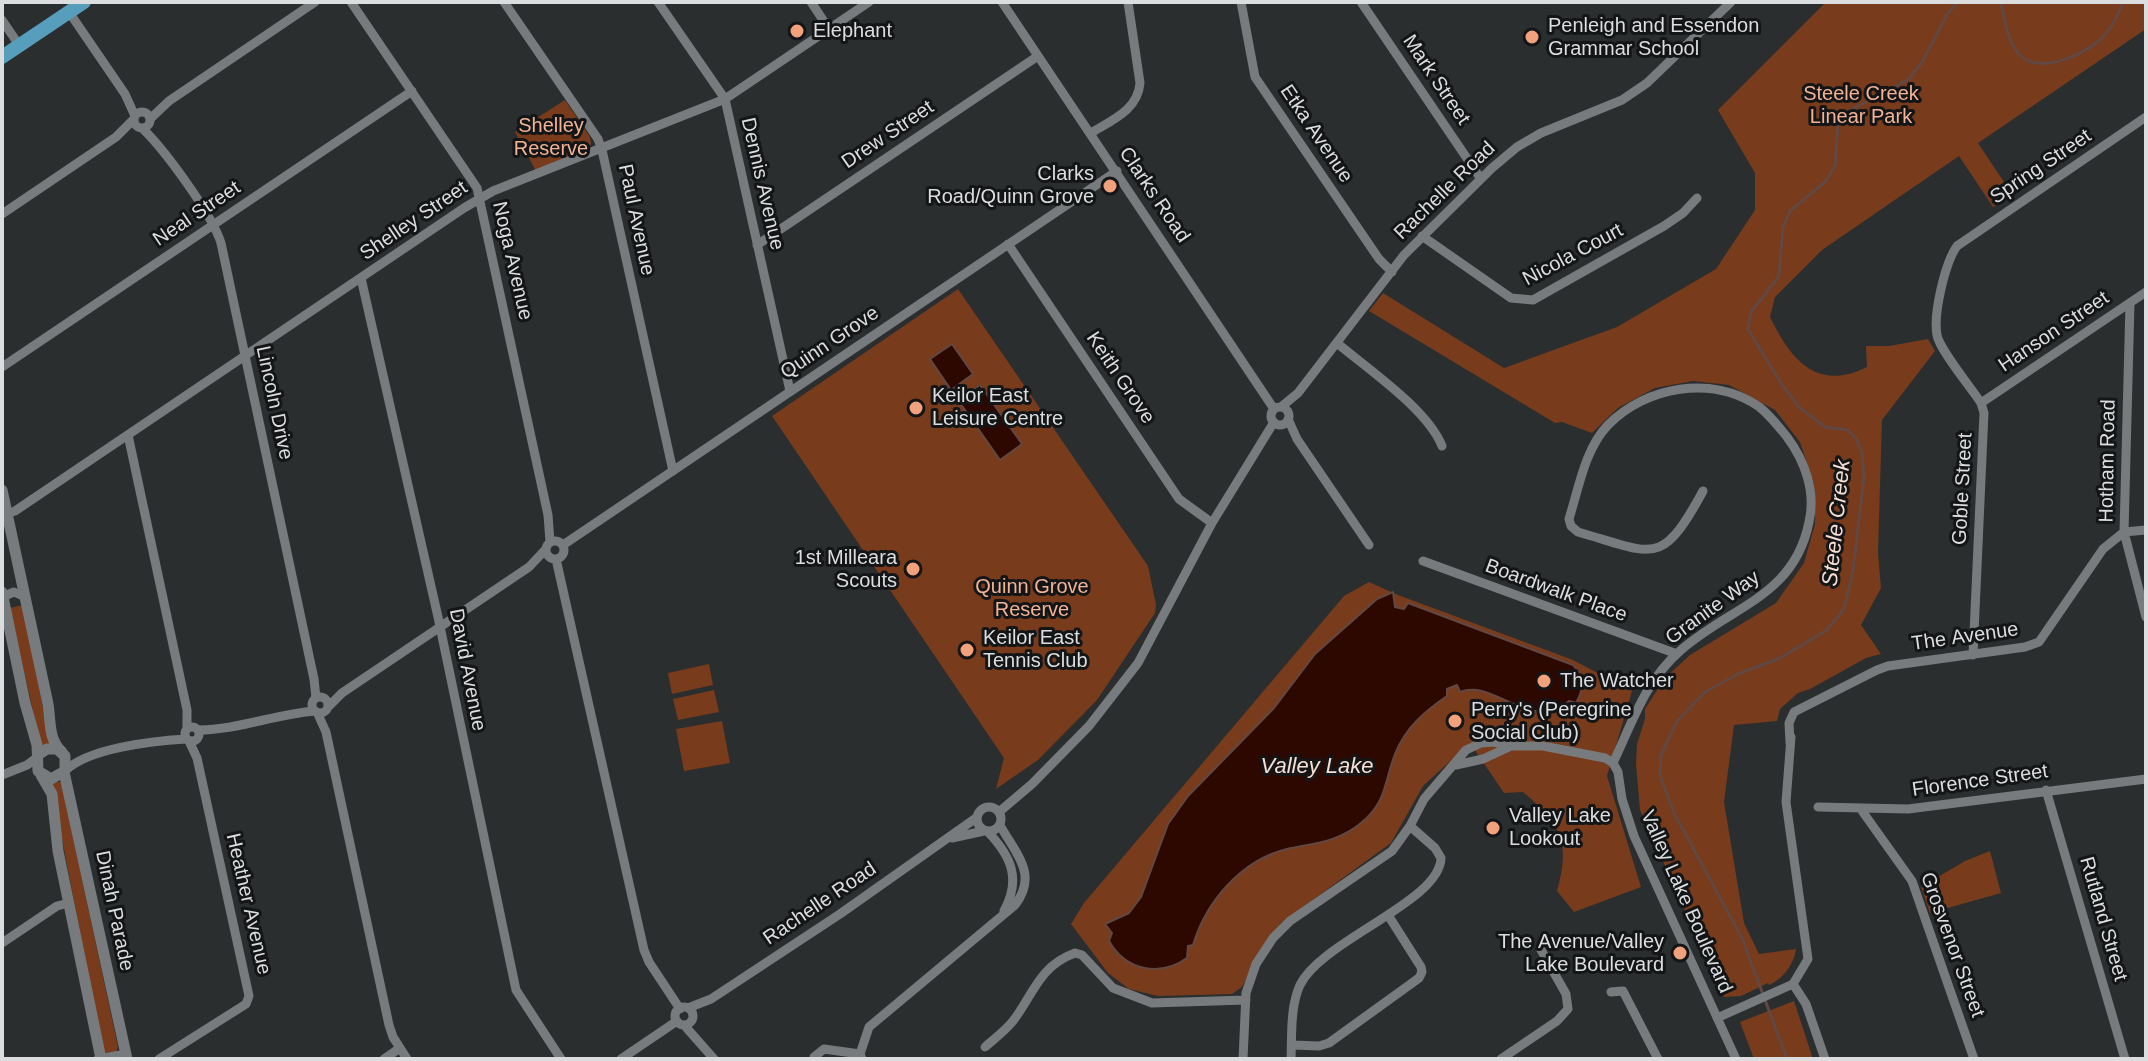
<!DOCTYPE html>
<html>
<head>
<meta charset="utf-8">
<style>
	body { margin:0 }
	#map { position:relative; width:2148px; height:1061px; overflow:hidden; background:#2a2e2f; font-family:Arial,sans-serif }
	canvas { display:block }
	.frame { position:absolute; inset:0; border:4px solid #dbddde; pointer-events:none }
</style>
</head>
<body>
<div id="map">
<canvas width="2148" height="1061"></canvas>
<div class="frame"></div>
</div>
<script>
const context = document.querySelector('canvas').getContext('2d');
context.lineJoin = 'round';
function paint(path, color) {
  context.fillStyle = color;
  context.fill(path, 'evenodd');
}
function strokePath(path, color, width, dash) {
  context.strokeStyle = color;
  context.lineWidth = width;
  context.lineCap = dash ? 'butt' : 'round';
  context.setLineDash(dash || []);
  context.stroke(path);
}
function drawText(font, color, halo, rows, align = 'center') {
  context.font = font + ' Arial,sans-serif';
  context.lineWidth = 6;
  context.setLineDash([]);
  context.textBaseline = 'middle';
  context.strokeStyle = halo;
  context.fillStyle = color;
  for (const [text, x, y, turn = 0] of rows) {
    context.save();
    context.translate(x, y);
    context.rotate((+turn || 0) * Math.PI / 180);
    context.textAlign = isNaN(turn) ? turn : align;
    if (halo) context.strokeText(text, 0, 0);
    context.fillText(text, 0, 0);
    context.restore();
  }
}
paint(new Path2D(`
	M1826,2H2146V29L1978,143L2012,194L1993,207L1959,156L1822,250L1775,297L1770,317C1791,360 1817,392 1867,367L1866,346H1889L1928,339L1935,351L1882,420L1878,553L1881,588L1861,625L1881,654L1866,658L1810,689L1798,693L1780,709L1777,721L1734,725L1724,802L1744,923L1759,954L1796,949C1794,964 1783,979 1769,985L1768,983L1741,996L1724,997L1640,810L1636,764L1637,744L1645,719V709L1664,679L1690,655L1776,603L1804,563L1815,524L1814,484L1800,442L1775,410L1729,385L1693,381L1655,388L1618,408L1592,433L1562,422L1555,423L1369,311L1383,293L1504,368L1617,327L1716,269L1755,210V173L1718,110Z
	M565,100L590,137L591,144L585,150L536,171L515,132Z
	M958,289L1148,566L1156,605L1155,613L1097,700L1038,760L996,789L1004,758L772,416Z
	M1369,582L1398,595L1573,660L1632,691L1607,776L1641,887L1574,912L1557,891C1571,842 1561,824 1523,792L1504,793L1470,743L1423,786L1391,843L1281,923L1261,950L1242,987L1232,994L1158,996L1129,989L1108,973L1071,924L1084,903L1344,596Z
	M23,605L50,745L41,747L10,608Z
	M709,664L713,685L672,694L668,673Z
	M714,690L719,712L678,720L673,699Z
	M722,721L730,763L684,771L676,729Z
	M51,782H61L118,1047L116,1052L105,1053L103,1050Z
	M1990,851L2001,893L1930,913L1921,887L1965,861Z
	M1794,1001L1813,1059H1754L1740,1022Z`), '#783b1c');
const water = new Path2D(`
	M952,344L973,374L951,390L930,359Z
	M980,385L1022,444L1000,460L958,400Z
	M1393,592L1395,607L1404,609L1408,603L1573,665C1586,677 1584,688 1576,703L1569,701L1565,704L1568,710C1521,724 1491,679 1460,692L1457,685L1447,689V696C1425,711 1405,728 1395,754C1384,782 1387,802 1361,823C1338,842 1315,843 1287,849C1241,860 1206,902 1193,945L1188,946L1187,958C1160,977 1126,971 1109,941L1112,933L1105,924L1129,913L1141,897L1168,824L1188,796L1274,708L1315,654L1377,599Z`);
paint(water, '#2d0800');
strokePath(water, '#614843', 2);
strokePath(new Path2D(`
	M2000,2C2006,19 2006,41 2020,55C2040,75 2082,55 2100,40C2111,30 2118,15 2123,2
	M1787,1059L1742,938L1674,813L1660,776L1661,755L1677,721L1705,692L1738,674L1780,658L1827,630L1844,609L1853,571L1864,477L1862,453L1857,440L1848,430L1825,427L1799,407L1782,385L1748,329L1751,312L1779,276L1783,227L1790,211L1826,181L1835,166L1838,124L1847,112L1909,79L1922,62L1948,13L1958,2`), '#614843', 3);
strokePath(new Path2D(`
	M351,2L477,188L548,515L550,542
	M504,2L598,139L602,150L673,471
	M658,2L725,99L790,391
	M811,2L829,29
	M1002,2L1274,409
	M1241,2L1255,77L1379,259L1392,272
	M1361,2L1481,179
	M69,12L125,94L135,116
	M2,20L19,45
	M134 120a8 8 0 1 1 16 0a8 8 0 1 1-16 0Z
	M150,119L169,101L315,2
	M142,128C164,149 212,214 221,243L314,679L316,698
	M1091,133C1112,120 1138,110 1140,83L1128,2
	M2,214L116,137L134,119
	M1422,236L1511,298L1533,300L1664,226L1683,213L1697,198
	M1008,244L1179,499L1212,523
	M757,245L1038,56
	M361,278L438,617L516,990L561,1059
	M2130,303L2124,532L2146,617
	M1337,343C1369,370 1427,409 1442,446
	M2,367L412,91
	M1981,403L2146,292
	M1281,407L1298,393L1404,255L1492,168L1517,147L1541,133L1622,100L1647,83L1731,2
	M1271 416a9 9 0 1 1 18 0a9 9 0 1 1-18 0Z
	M1288,419L1297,439L1369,545
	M128,435L187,710V728
	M2,515L15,511L464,208L493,191L725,99L869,2
	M546 550a9 9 0 1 1 18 0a9 9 0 1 1-18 0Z
	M563,545L1117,171
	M556,559L644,950L649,962L680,1009
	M1423,561L1677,654
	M2,597L14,592L25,597
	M1973,655L1984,413L1981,403C1972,389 1939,349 1937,335C1933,314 1945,263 1957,246L2146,117
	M312 705a8 8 0 1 1 16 0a8 8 0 1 1-16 0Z
	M328,707L342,693L529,567L546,549
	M317,712L326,732L389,1025L393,1037L407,1059
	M185 734a7 7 0 1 1 14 0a7 7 0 1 1-14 0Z
	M198,730C237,730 276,714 315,711
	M1790,743L1789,723L1794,712L1877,670L1888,666L2025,647L2039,642L2103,549L2124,532L2146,530
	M1613,763C1633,721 1645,681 1681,650C1731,606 1794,597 1809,522C1816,492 1805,461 1787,437C1778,426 1769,414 1758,406C1712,375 1646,386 1608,425C1585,449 1579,487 1569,519L1571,526L1578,532C1655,554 1661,568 1703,491
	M1456,765L1483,759L1509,747
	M65,771C88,748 153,741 186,739
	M2,775L27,765L38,757
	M2046,790L2125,1059
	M977 819a12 12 0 1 1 24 0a12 12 0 1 1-24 0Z
	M1818,807L1908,809L2146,779
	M1860,808L1912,881L1974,1059
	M999,812L1032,784L1089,726L1138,663L1212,523L1274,422
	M988,832C1012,857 1021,880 1004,911
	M952,838L984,831
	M2,943L57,906L69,903
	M1793,984L1806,1004L1825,1059
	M1611,992L1623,991L1658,1059
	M675 1016a9 9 0 1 1 18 0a9 9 0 1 1-18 0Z
	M688,1008L711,999L840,914L976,818
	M1717,1018L1793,984L1808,959L1786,802L1791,737
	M684,1025L714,1059
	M1292,1045L1319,1046L1329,1043L1419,978L1422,972L1421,967L1388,915
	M985,1047C994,1039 1005,1031 1013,1021C1033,995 1039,966 1075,953L1082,955L1113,988L1152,1003L1246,1000
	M814,1057L824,1049L860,1054
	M98,1059L126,1054
	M159,1059L246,1004L249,996L197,758L189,741
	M384,1059L400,1048
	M621,1059L677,1021
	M862,1059L860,1054L869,1027L1015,905C1039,874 1015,853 1000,825
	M1243,1059L1246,993L1256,964L1273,938L1290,921L1392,851L1410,826L1424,799L1466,750L1481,743L1494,742L1511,746H1543L1605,758L1613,763L1618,772L1622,799L1634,836L1736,1059
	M1291,1059C1292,1035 1290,1007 1300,985C1322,940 1440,902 1441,858L1435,848L1410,826
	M1501,1059L1557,1021L1568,1009L1566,994L1540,948`), '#777b7e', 9);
strokePath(new Path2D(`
	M2,490L48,704C51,722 48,739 62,752
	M2,592L25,703L37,745L38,771L51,779L65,771V756L57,749H47L38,755
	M64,772L127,1059
	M41,775L52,794L58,851L101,1059`), '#777b7e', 11);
strokePath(new Path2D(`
	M2,57L84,2`), '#569ebb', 14);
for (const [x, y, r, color] of [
	[797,31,8,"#f1a17c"],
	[1532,37,8,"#f1a17c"],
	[1110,186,8,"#f1a17c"],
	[916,408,8,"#f1a17c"],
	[913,569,8,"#f1a17c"],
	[967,650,8,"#f1a17c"],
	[1544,681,8,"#f1a17c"],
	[1455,721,8,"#f1a17c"],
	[1493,828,8,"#f1a17c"],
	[1680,953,8,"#f1a17c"]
]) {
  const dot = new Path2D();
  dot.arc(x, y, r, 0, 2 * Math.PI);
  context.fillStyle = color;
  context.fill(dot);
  strokePath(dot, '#141516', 3);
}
drawText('20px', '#dbddde', '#141516', [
	["Penleigh and Essendon",1548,26],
	["Grammar School",1548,49],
	["Elephant",813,31],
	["Clarks",1094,174,"right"],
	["Road/Quinn Grove",1094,197,"right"],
	["Keilor East",932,396],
	["Leisure Centre",932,419],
	["1st Milleara",897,558,"right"],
	["Scouts",897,581,"right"],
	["Keilor East",983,638],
	["Tennis Club",983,661],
	["The Watcher",1560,681],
	["Perry's (Peregrine",1471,710],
	["Social Club)",1471,733],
	["Valley Lake",1509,816],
	["Lookout",1509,839],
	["The Avenue/Valley",1664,942,"right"],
	["Lake Boulevard",1664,965,"right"]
], 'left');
drawText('20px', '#dbddde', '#141516', [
	["Mark Street",1436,80,56],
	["Etka Avenue",1316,134,56],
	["Drew Street",888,135,-34],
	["Spring Street",2041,167,-34],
	["Dennis Avenue",762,184,77],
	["Rachelle Road",1445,191,-44],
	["Clarks Road",1154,195,56],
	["Neal Street",197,214,-34],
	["Paul Avenue",636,220,78],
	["Shelley Street",414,221,-34],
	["Nicola Court",1573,255,-28],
	["Noga Avenue",512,261,77],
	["Hanson Street",2054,332,-34],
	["Quinn Grove",830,343,-34],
	["Keith Grove",1120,378,56],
	["Lincoln Drive",274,403,78],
	["Hotham Road",2108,461,-89],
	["Goble Street",1963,489,-87],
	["Boardwalk Place",1556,591,20],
	["Granite Way",1713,608,-36],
	["The Avenue",1965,637,-8],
	["David Avenue",467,670,79],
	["Florence Street",1980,781,-8],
	["Valley Lake Boulevard",1686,902,66],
	["Heather Avenue",248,904,77],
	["Rachelle Road",820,904,-34],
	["Dinah Parade",114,911,78],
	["Rutland Street",2103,919,74],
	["Grosvenor Street",1952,945,70]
]);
drawText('20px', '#f2b396', '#141516', [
	["Steele Creek",1861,94],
	["Linear Park",1861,117],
	["Shelley",551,126],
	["Reserve",551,149],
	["Quinn Grove",1032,587],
	["Reserve",1032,610]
]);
drawText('italic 22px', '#f5ded4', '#141516', [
	["Steele Creek",1837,523,-84],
	["Valley Lake",1317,767]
]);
</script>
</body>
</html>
